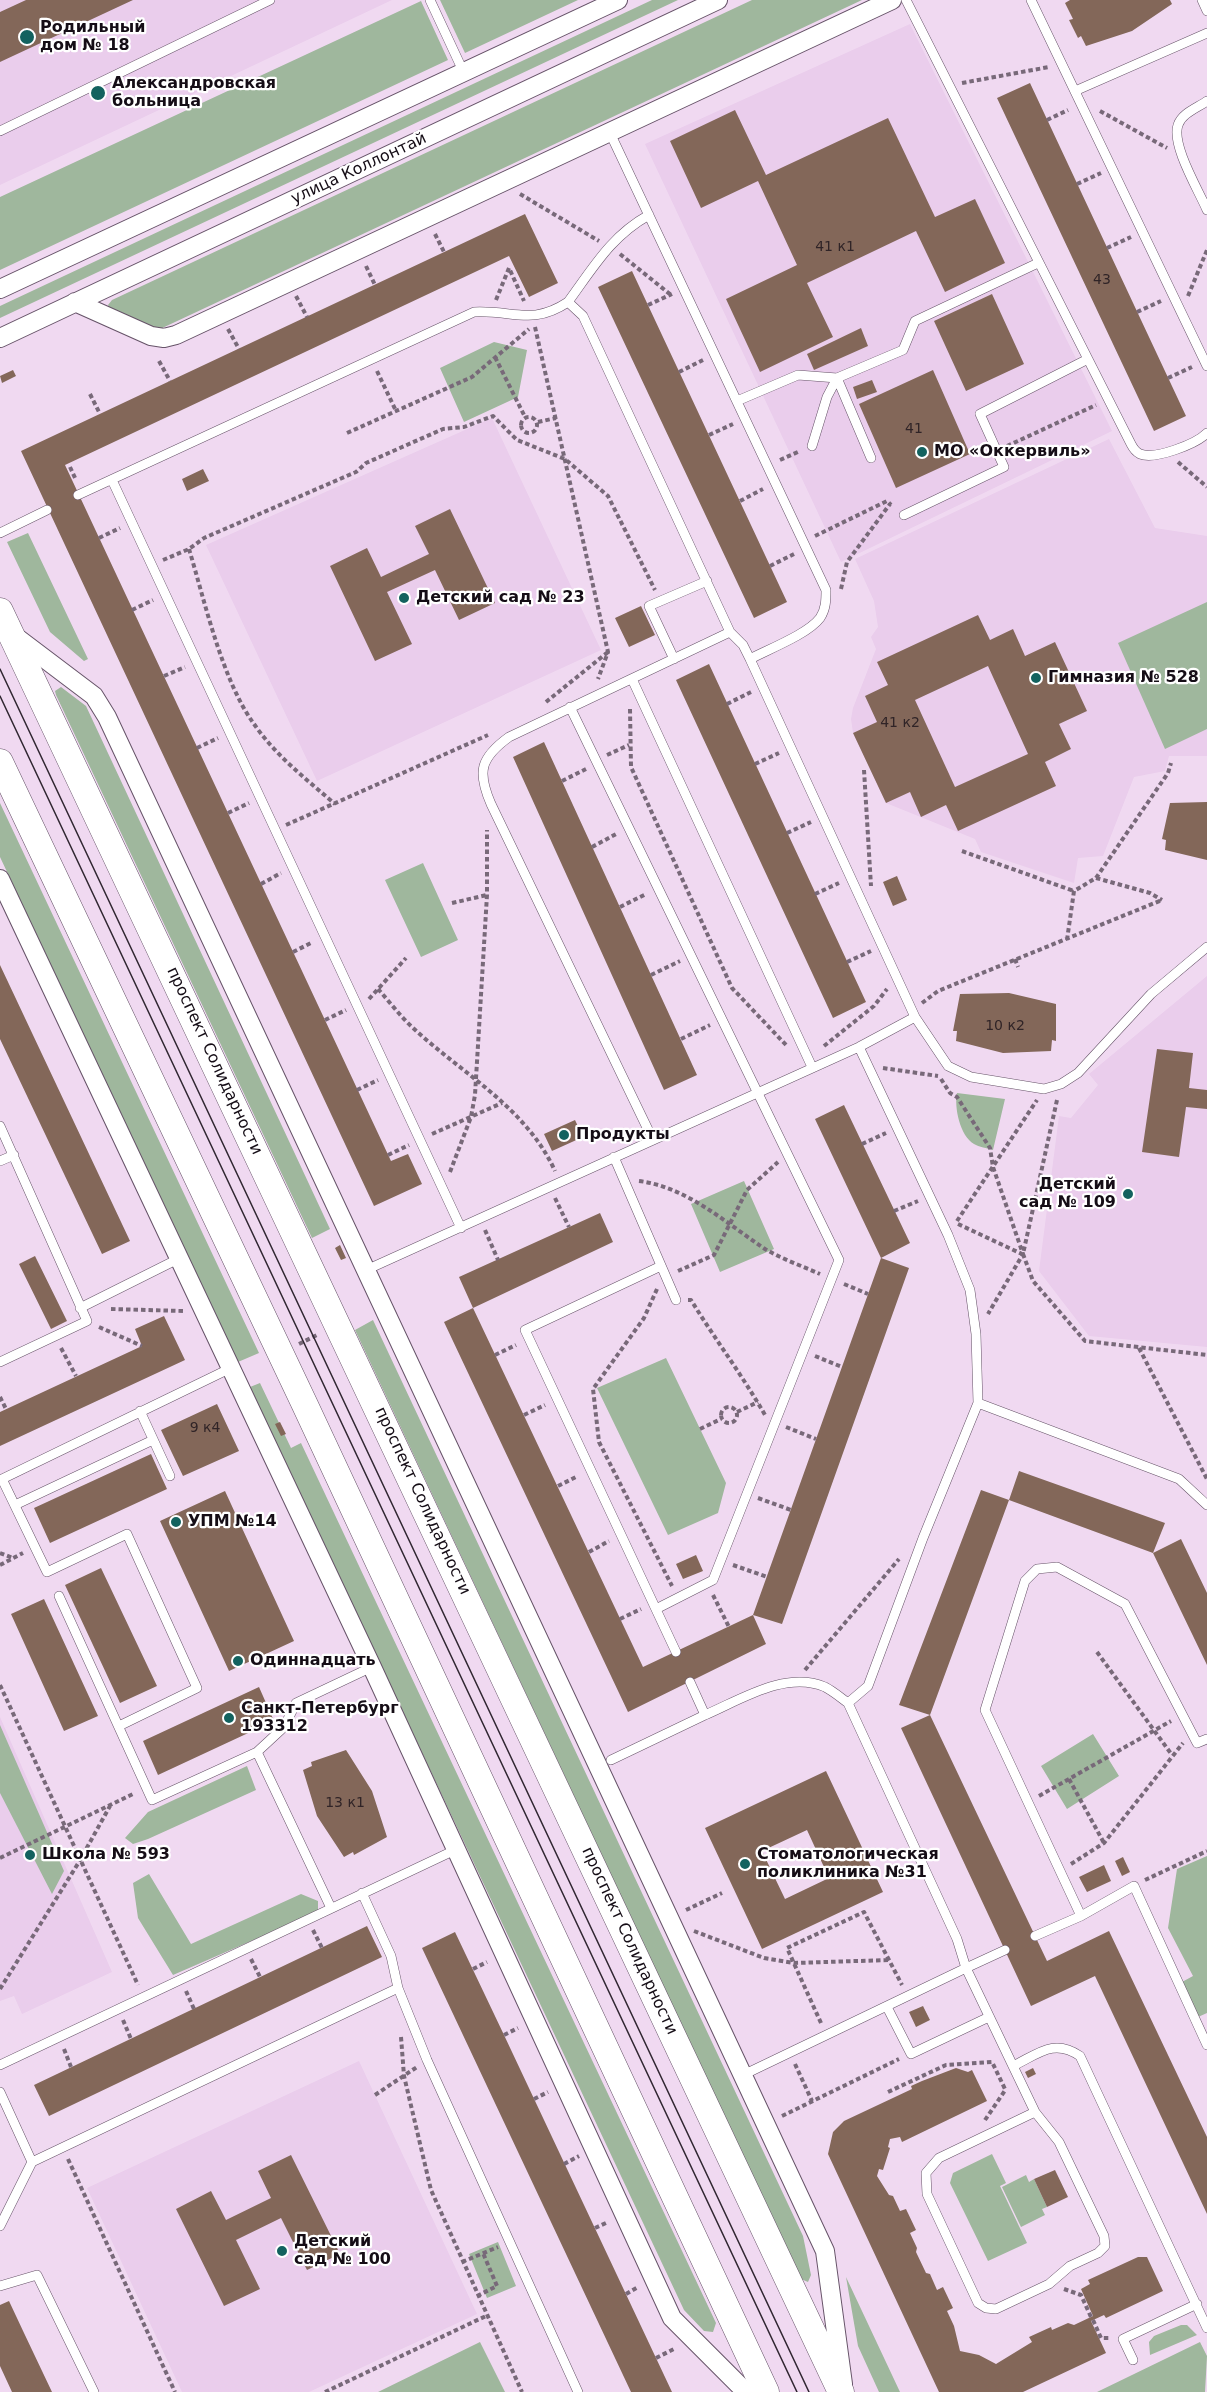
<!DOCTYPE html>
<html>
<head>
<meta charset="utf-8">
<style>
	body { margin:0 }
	canvas { display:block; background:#f0d9f1 }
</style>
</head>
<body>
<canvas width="1207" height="2392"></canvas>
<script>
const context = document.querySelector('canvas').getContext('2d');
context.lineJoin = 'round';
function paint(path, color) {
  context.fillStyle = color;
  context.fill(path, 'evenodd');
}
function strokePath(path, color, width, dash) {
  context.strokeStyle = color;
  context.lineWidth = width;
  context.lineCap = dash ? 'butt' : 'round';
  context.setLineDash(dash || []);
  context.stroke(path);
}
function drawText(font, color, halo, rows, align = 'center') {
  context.font = font + ' "DejaVu Sans",sans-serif';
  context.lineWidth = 4.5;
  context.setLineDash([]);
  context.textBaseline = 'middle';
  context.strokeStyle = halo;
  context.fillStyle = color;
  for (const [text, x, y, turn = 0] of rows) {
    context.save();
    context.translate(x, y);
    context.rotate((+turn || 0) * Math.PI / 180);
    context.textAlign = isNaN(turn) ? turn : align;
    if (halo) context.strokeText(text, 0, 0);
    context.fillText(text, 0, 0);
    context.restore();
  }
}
paint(new Path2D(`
	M0,0H392L0,185Z
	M910,24L1112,431L841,562L645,144Z
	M492,418L601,650L317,781L206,545Z
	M1109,439L1155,528L1207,536V756H1169L1165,771L1134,777L1103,856L1078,858L1074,883L981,852L975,839L886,803L853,733L851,719L853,708L876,649L871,637L878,627L874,601L855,559Z
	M1207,976V1347L1089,1336L1039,1271L1059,1116L1071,1118L1098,1085L1089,1074Z
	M0,1717L112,1972L22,2014L14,1996L0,2001Z
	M359,2061L477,2314L309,2392H182L87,2188Z`), '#eacdec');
paint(new Path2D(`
	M440,0H578L465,53Z
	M652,0H678L0,318V306Z
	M752,0H862L158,330L110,309L108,305L112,300Z
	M421,1L448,60L0,270V197Z
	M494,342L527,350L518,397L464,422L440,368Z
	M28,533L88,659L84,661L50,632L7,542Z
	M1207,602V729L1165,749L1118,643Z
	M61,687L86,706L330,1229L312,1238L56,695L55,691Z
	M0,803L259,1353L238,1362L0,857Z
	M423,863L458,940L421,957L385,880Z
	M957,1093L1005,1099L993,1150C987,1148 979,1147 974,1144C960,1136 954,1107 957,1093Z
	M744,1181L774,1249L720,1272L691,1204Z
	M373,1320L803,2236L811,2275L808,2282L801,2279L355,1330Z
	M666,1358L726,1483L718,1513L668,1535L597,1388Z
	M260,1383L291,1448L301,1443L716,2323L713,2332L704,2331L684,2310L250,1387Z
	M0,1725L64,1871L52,1894L0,1793Z
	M1093,1734L1119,1776L1067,1809L1041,1766Z
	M247,1766L256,1790L148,1839L133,1844L125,1838L148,1812Z
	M1207,1856V2013L1198,2017L1182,1982L1193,1976L1168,1928L1177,1869Z
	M149,1874L191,1944L301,1894L318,1901V1912L173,1975L138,1918L133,1883Z
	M992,2154L1006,2183L1000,2186L1027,2243L988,2261L950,2183L953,2173Z
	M1026,2175L1029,2182L1034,2179L1047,2207L1042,2209L1045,2215L1021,2227L1002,2187Z
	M498,2242L516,2286L487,2298L469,2254Z
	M846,2277L900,2392H879L858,2346Z
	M1181,2325H1187L1197,2335L1150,2355L1149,2342L1154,2336Z
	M480,2342L505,2392H378Z
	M1200,2342L1207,2356L1205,2392H1097Z`), '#9fb79d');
paint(new Path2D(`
	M26,0H133L0,62V12Z
	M1070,0H1170L1172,4L1132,31L1086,46L1081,36L1078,38L1069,20L1073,19L1065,3Z
	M1030,83L1186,416L1154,431L997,98Z
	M735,110L766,175L888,118L935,217L975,199L1005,263L945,292L916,231L807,283L833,337L760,372L726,299L797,265L758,181L701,208L670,141Z
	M525,214L558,283L529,297L509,256L65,465L391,1161L408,1154L422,1184L374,1206L21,451Z
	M632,271L787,602L754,618L598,287Z
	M992,294L1024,364L966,391L934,321Z
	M861,328L868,346L814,370L807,354Z
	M13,370L16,376L2,383L0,376Z
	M933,370L970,454L896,488L859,404Z
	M872,380L877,392L857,399L853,387Z
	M203,469L209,481L187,491L182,479Z
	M450,509L495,603L459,620L435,570L387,592L412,644L375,661L330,566L367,548L381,577L429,554L415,526Z
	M641,606L655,635L629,647L615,618Z
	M978,615L990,640L1013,629L1025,656L1055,642L1087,711L1059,724L1071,749L1045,762L1056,786L958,831L946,805L921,817L910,792L886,803L853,733L877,722L865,696L888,685L877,662ZM988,666L1028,754L955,787L915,700Z
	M709,664L866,1002L833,1018L676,680Z
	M544,742L697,1075L664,1090L513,757Z
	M1207,802V860L1165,850L1166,840L1162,839L1170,803Z
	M897,876L907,900L893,906L883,882Z
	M0,965L130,1241L102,1254L0,1039Z
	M1009,993L1056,1004V1041L1052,1040L1051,1051L1003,1053L956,1041L957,1031H953L960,994Z
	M1157,1049L1193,1053L1189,1088L1207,1090V1109L1186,1107L1179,1157L1142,1152Z
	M844,1105L910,1243L881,1258L815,1119Z
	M575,1120L583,1137L552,1151L544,1134Z
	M600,1213L613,1242L473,1308L459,1277Z
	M340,1245L346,1258L341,1260L335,1248Z
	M35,1256L67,1321L51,1329L19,1264Z
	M881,1258L909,1268L782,1624L753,1615Z
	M473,1308L643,1667L753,1615L766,1644L628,1712L444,1322Z
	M164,1316L185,1360L0,1446V1412L142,1346L135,1329Z
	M217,1404L239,1451L183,1476L161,1430Z
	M280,1422L286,1434L281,1436L275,1424Z
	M151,1454L167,1489L50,1543L34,1508Z
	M1019,1471L1165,1523L1153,1553L1181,1539L1207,1593V1665L1153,1553L1009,1500L930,1715L899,1705L981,1490L1009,1500Z
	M225,1491L294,1641L229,1671L160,1521Z
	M696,1555L703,1571L683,1579L676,1564Z
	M101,1568L157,1686L120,1703L65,1585Z
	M44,1599L98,1716L64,1731L11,1614Z
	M259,1687L274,1721L158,1775L143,1741Z
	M930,1715L1047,1961L1109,1931L1207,2137V2214L1095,1976L1031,2006L901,1728Z
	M346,1750L372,1791L387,1837L354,1855L353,1852L344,1857L317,1816L303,1770L312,1766L311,1762Z
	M826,1771L883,1892L762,1949L705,1828ZM807,1830L829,1878L785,1899L762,1851Z
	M1123,1857L1130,1872L1122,1876L1115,1861Z
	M1104,1865L1111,1881L1087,1892L1079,1877Z
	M367,1926L382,1957L49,2116L34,2085Z
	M455,1932L504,2035L672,2392H631L422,1948Z
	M923,2006L930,2020L916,2027L909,2012Z
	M956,2068L968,2072L972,2070L987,2101L902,2142L900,2137L890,2139L888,2147L890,2148L883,2170L879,2169L877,2176L889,2195L893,2196L900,2211L906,2209L916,2230L910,2233L917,2248L916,2252L926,2273L930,2274L937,2290L943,2287L953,2308L947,2311L954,2326L960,2351L979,2355L996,2364L1032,2342L1029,2337L1051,2327L1052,2330L1068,2323L1074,2325L1093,2316L1081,2289L1090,2284L1088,2280L1138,2257H1147L1163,2291L1106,2318L1104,2315L1091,2321L1106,2353L1023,2392H939L828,2154L833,2132L844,2121L912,2089L911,2086L922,2081Z
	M1033,2068L1036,2074L1028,2078L1025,2072Z
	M291,2155L340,2254L307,2270L281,2218L236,2240L260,2289L224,2306L176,2209L211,2191L226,2220L271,2198L258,2171Z
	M1055,2170L1068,2197L1047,2207L1034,2179Z
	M9,2301L24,2333L52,2392H12L0,2366V2305Z`), '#836759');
const lane = new Path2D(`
	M430,0L464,73
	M906,0L1131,444C1133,448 1136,452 1140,454C1155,460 1196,444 1207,433
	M1031,0L1207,366
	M1202,0L1207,11
	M1075,91L1207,33
	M1207,101C1197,108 1182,113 1178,125C1171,145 1199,191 1207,210
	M0,131L270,0
	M649,215C611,236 593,268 568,302L583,316L730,632
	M837,378L871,458
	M737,401L798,375L837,378L903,350L915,321L1038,263
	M812,446L827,397L837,378
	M112,480L461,1228
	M78,495L474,312C513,310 532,326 568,302
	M904,515L1004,467L980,414L1086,360
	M0,533L47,510
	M674,659L649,606L707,581
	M632,679L812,1067
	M570,707L839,1260L713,1580L656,1609
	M915,1017L948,1066L971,1077L1044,1089L1061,1084L1078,1073L1151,994L1207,947
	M0,1126L87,1321L0,1362
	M653,1140L491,804C477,772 480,758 509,737L730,632L743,645L750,659
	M614,1157L676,1300
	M0,1161L14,1155
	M661,1266L525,1330L676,1652
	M366,1270L859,1047L915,1017L750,659C769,649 808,634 820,618C826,609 826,600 826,590L610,133
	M80,1308L180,1258
	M978,1403L1179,1479L1207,1505
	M140,1411L170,1476
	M2,1479L47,1572L127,1534L197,1688L119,1726
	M0,1480L231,1368
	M15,1505L153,1440
	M59,1596L152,1800L257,1752L284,1727L296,1703L372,1667
	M848,1703L868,1686L923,1538L978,1403L976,1334L970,1290L948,1235L859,1047
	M705,1715C740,1700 786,1670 825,1687C833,1691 841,1698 848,1703L957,1939L966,1968L743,2075
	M257,1752L331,1908
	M611,1760L705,1715L690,1682
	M362,1893L391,1956L398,1988L427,2060L578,2392
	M1081,1916L985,1710L1025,1581L1037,1569L1057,1567L1125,1604L1197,1743L1207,1739
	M1035,1936L1081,1916L1134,1886L1207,2045
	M1005,1950L966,1968L1035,2112L1059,2142L1104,2236L1105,2246L1098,2253L1070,2266L1049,2284L996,2309L986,2308L978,2303L927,2194L926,2173L939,2158L1035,2112
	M887,2007L911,2054L989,2017
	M0,2065L455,1850
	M1013,2066C1038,2054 1054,2038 1080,2056L1207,2328
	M0,2092L32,2162
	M0,2226L32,2162L398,1988
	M0,2286L37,2275L94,2392
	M1133,2360L1123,2339L1197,2304`);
const street = new Path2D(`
	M0,289L618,0
	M75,302L151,336L164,338L176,335L892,0
	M0,338L718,0
	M12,634L94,696L107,717L825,2251L843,2384
	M0,879L372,1667L672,2318L746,2392`);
const secondary = new Path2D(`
	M0,611L841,2392
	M0,762L305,1405L766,2392`);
strokePath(lane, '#665368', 10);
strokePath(street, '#665368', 20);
strokePath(secondary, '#665368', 27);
strokePath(new Path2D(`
	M962,83L1049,67
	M1100,111L1167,148
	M1047,120L1068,110
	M1077,184L1101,173
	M520,194L599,241
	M435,234L444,252
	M1107,248L1131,237
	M620,254L671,295
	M366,266L375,285
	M296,296L307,317
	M1188,296L1207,250
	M496,300L509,268L524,301
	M648,305L672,294
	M1137,312L1161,301
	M535,327L608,652L598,679
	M228,329L239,349
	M495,357L525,417
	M159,361L170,381
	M377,371L396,411
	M679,372L703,360
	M1168,378L1192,367
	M90,394L100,414
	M521 425a8 8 0 1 1 16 0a8 8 0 1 1-16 0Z
	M538,422L556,418
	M347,433L472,377L529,329
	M709,435L733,424
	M1007,446L1096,405
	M780,460L800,451
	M1178,462L1207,487
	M70,467L76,480
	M740,501L763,489
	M815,536L887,501L891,505
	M99,538L120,528
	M189,549C205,602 222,680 254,724C276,756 306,779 335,804
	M163,560L189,549L204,538L356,472L366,463L443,429L464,427L493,416L517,440L565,459L608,496L655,590
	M770,566L794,554
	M841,589L847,562L890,504
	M132,610L153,600
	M164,676L185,667
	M546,702L608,652
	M727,704L751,692
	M630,709L631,767L732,988L786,1045
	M197,748L218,738
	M607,755L629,745
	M755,764L779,753
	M864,770L871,886
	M562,781L586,769
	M228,813L249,803
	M286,825L488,735
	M787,833L811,822
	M592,847L618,833
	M962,851L1074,891
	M1096,878L1168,773L1171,763
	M261,884L281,873
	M815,894L839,883
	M452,903L487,895
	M620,907L646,894
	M1067,940L1074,891L1096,878L1150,893L1162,900
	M293,952L313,942
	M1015,959L1018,967
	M847,962L871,951
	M651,975L680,961
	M378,989C389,1001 400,1016 412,1027C461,1073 526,1107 555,1171
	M369,999L406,958
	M922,1003L938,991L1162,900
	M325,1020L346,1010
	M681,1039L710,1025
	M824,1046L874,1006L887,989
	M883,1068L938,1076
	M941,1079L950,1093L957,1097L990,1148L993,1167L1023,1254L988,1314
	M357,1090L378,1080
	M1057,1100L1023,1254L1033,1281L1085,1341L1207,1355
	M432,1134L502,1103
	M862,1144L886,1133
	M388,1155L409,1145
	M450,1172L471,1117L475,1095L487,895V830
	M639,1181C687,1187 726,1223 765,1249C782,1259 802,1266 820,1274
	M555,1198L569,1227
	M894,1211L918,1201
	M957,1221L1037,1100
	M958,1224L1022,1254
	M485,1230L498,1260
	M678,1271L714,1255L747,1190L778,1162
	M844,1284L868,1294
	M657,1289L644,1318L593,1389L599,1442L672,1586
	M688,1300H691C715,1339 742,1375 765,1415
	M111,1309L183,1311
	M99,1327L142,1346
	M299,1344L319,1334
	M61,1348L76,1376
	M1139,1348L1207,1479
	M495,1355L516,1345
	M815,1356L842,1367
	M0,1397L6,1409
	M721 1415a8 8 0 1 1 16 0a8 8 0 1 1-16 0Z
	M737,1412L758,1402
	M524,1415L545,1405
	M786,1427L816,1439
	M700,1429L721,1419
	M558,1486L578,1476
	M758,1498L791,1510
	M589,1552L609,1541
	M0,1553L13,1558
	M0,1565L23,1553
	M733,1565L767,1577
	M713,1595L729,1627
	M620,1619L641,1609
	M1097,1652L1172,1755
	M805,1670L899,1559
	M0,1685L138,1985
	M1069,1779L1104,1843
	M1039,1796L1171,1721
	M0,1858L135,1793
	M1071,1864L1104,1843L1183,1743
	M1145,1880L1207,1851
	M686,1910L722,1893
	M313,1930L322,1948
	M694,1931L764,1958L794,1963L889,1960
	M251,1959L260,1977
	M473,1969L487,1962
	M0,1989L79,1862L110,1806
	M186,1991L194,2009
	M123,2020L131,2039
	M821,2023L787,1948L864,1912L902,1985
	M504,2035L518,2028
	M401,2037L404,2076L431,2190L522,2392
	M64,2049L71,2067
	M795,2064L812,2101
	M888,2092L946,2065L992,2062L1005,2089
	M375,2095L417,2067
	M534,2099L548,2092
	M782,2116L899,2059
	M985,2120L1006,2089
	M68,2159L175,2392
	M564,2164L579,2156
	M595,2228L608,2222
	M462,2262L498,2247
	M1064,2289L1081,2295L1091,2317
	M626,2294L638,2287
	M477,2296L497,2286L483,2253
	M1093,2320L1101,2338H1111
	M656,2358L676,2348
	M325,2392L486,2316`), '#786979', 4, [4.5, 3]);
strokePath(lane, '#fff', 9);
strokePath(street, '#fff', 18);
strokePath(secondary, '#fff', 26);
strokePath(new Path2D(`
	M0,669L809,2392
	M0,696L797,2392`), '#312732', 1.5);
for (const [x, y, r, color] of [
	[27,37,8,"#13625f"],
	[98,93,8,"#13625f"],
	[922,452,6,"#13625f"],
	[404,598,6,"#13625f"],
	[1036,678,6,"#13625f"],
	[564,1135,6,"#13625f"],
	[1128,1194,6,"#13625f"],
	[176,1522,6,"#13625f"],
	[238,1661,6,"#13625f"],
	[229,1718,6,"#13625f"],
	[30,1855,6,"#13625f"],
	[745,1864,6,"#13625f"],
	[282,2251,6,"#13625f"]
]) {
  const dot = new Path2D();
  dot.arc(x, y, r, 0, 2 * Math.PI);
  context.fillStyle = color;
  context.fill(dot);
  strokePath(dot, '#fff', 2);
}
drawText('14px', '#302427', null, [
	["41 к1",835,247],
	["43",1102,280],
	["41",914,429],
	["41 к2",900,723],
	["10 к2",1005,1026],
	["9 к4",205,1428],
	["13 к1",345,1803]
]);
drawText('bold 16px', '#150d16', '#fff', [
	["Родильный",40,28],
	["дом № 18",40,46],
	["Александровская",112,84],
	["больница",112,102],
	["МО «Оккервиль»",934,452],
	["Детский сад № 23",416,598],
	["Гимназия № 528",1048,678],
	["Продукты",576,1135],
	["Детский",1116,1185,"right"],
	["сад № 109",1116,1203,"right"],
	["УПМ №14",188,1522],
	["Одиннадцать",250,1661],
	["Санкт-Петербург",241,1709],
	["193312",241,1727],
	["Школа № 593",42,1855],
	["Стоматологическая",757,1855],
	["поликлиника №31",757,1873],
	["Детский",294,2242],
	["сад № 100",294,2260]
], 'left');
drawText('16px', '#150d16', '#fff', [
	["улица Коллонтай",359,169,-25],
	["проспект Солидарности",214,1061,65],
	["проспект Солидарности",422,1501,65],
	["проспект Солидарности",629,1941,65]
]);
</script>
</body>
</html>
